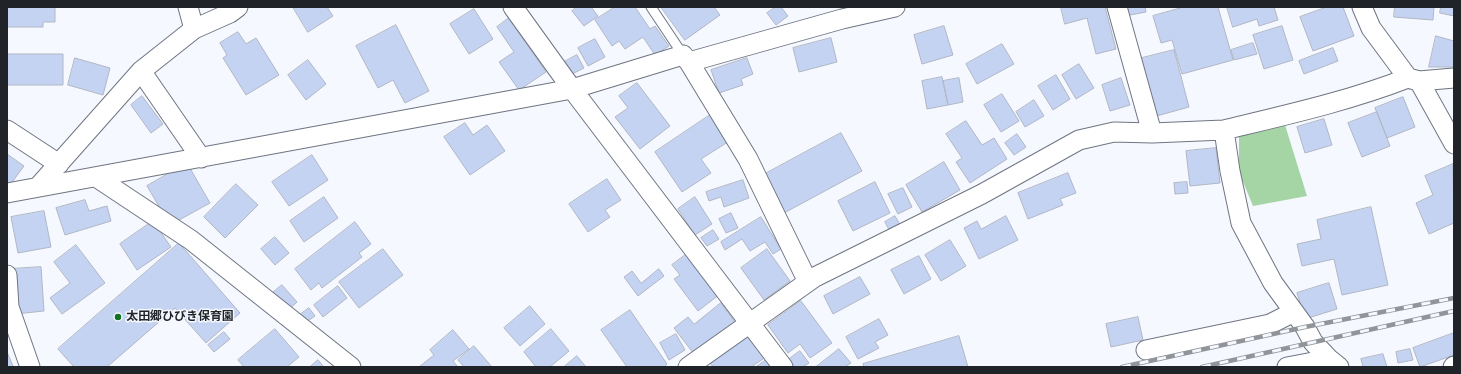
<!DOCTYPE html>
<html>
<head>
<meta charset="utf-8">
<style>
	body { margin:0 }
	#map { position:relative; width:1461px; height:374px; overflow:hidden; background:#f5f8fe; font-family:Lora,serif }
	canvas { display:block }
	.frame { position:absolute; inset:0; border:8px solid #202328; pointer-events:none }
</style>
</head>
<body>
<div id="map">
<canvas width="1461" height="374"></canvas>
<div class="frame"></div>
</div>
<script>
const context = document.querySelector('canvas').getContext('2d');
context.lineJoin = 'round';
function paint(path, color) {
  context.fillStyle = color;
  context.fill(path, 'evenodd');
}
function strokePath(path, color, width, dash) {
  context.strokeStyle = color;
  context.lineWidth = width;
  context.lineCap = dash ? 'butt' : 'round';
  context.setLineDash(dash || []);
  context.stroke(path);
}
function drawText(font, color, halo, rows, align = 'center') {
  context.font = font + ' Lora,"Noto Sans JP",serif';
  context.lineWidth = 3;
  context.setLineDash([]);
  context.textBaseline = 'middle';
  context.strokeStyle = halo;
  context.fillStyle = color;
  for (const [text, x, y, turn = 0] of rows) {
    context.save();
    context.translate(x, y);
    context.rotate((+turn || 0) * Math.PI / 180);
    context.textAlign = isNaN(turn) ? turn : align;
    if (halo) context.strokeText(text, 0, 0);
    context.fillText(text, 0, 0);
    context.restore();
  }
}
paint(new Path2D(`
	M1285,125L1307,196L1253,206L1239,172V135Z`), '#a5d4a5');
const building = new Path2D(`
	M7,7H55V22H43V27H7Z
	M293,7H327L333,16L308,32Z
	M577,7H591L598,16L584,26L572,11Z
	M615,7H635L650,29L655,26L669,46L655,55L643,37L625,49L619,41L612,46L595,20Z
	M661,7H714L720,15L685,40Z
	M776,7H781L788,16L776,25L767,13Z
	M1061,7H1105L1116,49L1096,54L1087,18L1065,24Z
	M1123,7H1145L1146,12L1125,16Z
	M1184,7H1218L1233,60L1182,74L1172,40L1161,43L1153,16Z
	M1227,7H1274L1278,20L1259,26L1257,19L1233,27Z
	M1327,7H1343L1354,36L1313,51L1300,17Z
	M1395,7H1434L1433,20L1394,17Z
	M1441,7H1454V16L1440,13Z
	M474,9L493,39L469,54L450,24Z
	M509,18L546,72L519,90L499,62L514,52L497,27Z
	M396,25L429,91L405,103L393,80L378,88L356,46Z
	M944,26L953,55L922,64L914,35Z
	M1282,26L1293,60L1264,69L1253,35Z
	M238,32L246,44L256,38L279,75L246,95L223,58L227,55L220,43Z
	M1436,36L1454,41V67H1429Z
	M831,38L837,62L799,72L793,48Z
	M595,39L605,57L588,66L578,48Z
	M1253,43L1257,54L1234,60L1231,50Z
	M1002,44L1014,64L977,84L966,64Z
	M1333,48L1338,61L1304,74L1299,61Z
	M1174,50L1189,107L1153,117L1138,59Z
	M7,54H63V85H7Z
	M577,55L584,68L570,75L564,62Z
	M75,58L110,68L103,95L68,85Z
	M747,58L753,74L741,79L743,85L719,93L711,70Z
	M308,60L326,84L306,100L288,75Z
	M1079,64L1094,88L1076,99L1062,75Z
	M1056,75L1070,99L1053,110L1038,86Z
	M942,77L948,105L927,109L922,81Z
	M959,78L963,102L948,105L943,81Z
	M1121,78L1130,105L1110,111L1102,85Z
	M637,83L670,126L640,149L615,117L628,108L619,96Z
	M1002,94L1019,121L1001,132L984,105Z
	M142,96L163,124L151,133L131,105Z
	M1403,97L1415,127L1387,138L1375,108Z
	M1034,100L1044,116L1025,127L1016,112Z
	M1377,112L1390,146L1362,157L1348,123Z
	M713,113L731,140L701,159L711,173L682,192L655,152Z
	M1324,119L1332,145L1305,153L1297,127Z
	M966,121L982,145L994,138L1007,159L970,183L956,162L962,158L946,134Z
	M465,123L473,135L487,125L505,151L470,175L444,137Z
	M841,133L862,171L784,213L763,175Z
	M1017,134L1026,147L1014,155L1005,143Z
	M1216,148L1220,183L1190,186L1186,151Z
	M7,154L24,166L10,185L7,183Z
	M312,155L328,180L289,206L272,182Z
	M944,162L960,190L922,212L906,185Z
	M187,163L210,203L170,225L147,186Z
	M1453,164L1454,223L1429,234L1416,203L1433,195L1425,176Z
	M1068,173L1076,193L1060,199L1063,205L1028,219L1018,193Z
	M607,179L621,200L605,210L610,217L588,232L569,204Z
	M743,180L749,198L724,207L721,197L709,201L706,192Z
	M875,182L890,213L853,231L838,201Z
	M1187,182L1188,193L1175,194L1174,183Z
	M236,184L258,205L225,238L204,217Z
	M903,188L912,207L898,214L888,194Z
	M324,197L338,218L304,242L290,221Z
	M695,197L712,224L695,235L678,209Z
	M85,200L89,211L107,206L111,221L65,235L56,208Z
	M1371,207L1388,285L1342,295L1334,259L1302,266L1297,244L1321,239L1317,220Z
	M44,211L51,247L18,253L11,217Z
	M731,213L738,228L726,233L719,219Z
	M895,216L902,228L891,234L885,222Z
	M1006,216L1018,240L979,259L964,228L977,221L981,229Z
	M761,217L781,249L773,254L765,242L750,251L742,239L725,250L721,242Z
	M153,221L171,247L137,270L120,244Z
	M355,222L371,244L359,253L362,257L322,288L319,283L311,290L295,269Z
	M713,230L719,239L707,246L701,238Z
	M275,237L289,253L275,265L261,249Z
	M950,240L966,266L941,281L925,255Z
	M179,243L240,313L206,343L175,308L107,367H74L58,349Z
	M76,245L105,283L62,314L50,298L70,283L54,262Z
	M383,249L403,275L359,308L339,282Z
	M767,249L790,281L764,300L741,268Z
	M688,253L720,294L698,311L674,279L680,275L672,265Z
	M919,256L931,279L904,294L891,270Z
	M41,267L44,311L15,314L11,269Z
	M659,269L664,276L638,296L624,277L632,271L641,283Z
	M860,277L870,294L833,314L824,296Z
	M1329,283L1337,309L1305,319L1297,293Z
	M282,285L297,302L285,313L269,296Z
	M338,286L347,298L323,317L314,305Z
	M801,301L832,343L810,358L800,344L788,353L768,325Z
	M721,303L735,322L694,354L674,328L688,317L694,324Z
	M530,306L545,324L520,346L504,328Z
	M309,308L315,316L302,325L296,318Z
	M630,310L667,364L664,367H627L601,330Z
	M1138,317L1143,340L1111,347L1106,324Z
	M879,319L888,335L875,342L879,348L858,359L846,337Z
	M275,329L299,357L287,367H244L238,360Z
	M551,329L569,351L550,367H536L524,352Z
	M453,330L469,349L453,361L458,367H419L434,355L430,350Z
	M224,332L230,339L214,352L208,345Z
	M750,333L766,357L751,367H713L709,361Z
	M1454,333V355L1420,367L1413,348Z
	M676,334L685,350L669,360L660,343Z
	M959,336L968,367H864L863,364Z
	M474,346L492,367H464L458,360Z
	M839,349L851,363L845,367H816Z
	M1410,349L1413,360L1398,363L1396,352Z
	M800,351L809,363L803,367H793L788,360Z
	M7,352L13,366L9,367H7Z
	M1383,354L1387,367H1363L1361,359Z
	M577,356L586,367H564Z
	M318,360L324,367H310Z
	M766,360L771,367H756Z`);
paint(building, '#c5d3f3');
strokePath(building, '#b0b6c4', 1);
const service = new Path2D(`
	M651,7L683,55`);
const minor = new Path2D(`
	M188,7L194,29
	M513,7L572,89L783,367
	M1117,7L1152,133L1224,130L1230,171L1241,223L1273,283L1305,327L1313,342L1329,359L1339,367
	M1362,7L1371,28L1408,78L1419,81L1454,144
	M689,62L748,159L808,282
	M141,71L201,158
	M1419,81L1454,78
	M7,130L59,164
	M1224,130C1286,115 1349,101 1408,78
	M96,177L191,240L351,367
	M38,187L141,71L194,29L230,13L238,7
	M7,193L572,89L683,55L689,62L842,19L895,7
	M7,275L9,307L30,367
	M1146,350L1270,324L1294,312
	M688,367L815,277L982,194L1079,140L1114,132L1152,133
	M1287,367L1329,359
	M1453,367L1454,366`);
strokePath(service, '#6f7582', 11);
strokePath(minor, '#6f7582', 21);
strokePath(service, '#fff', 9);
strokePath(minor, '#fff', 19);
const rail = new Path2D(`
	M1122,367L1305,327L1454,298
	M1202,367L1454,311`);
strokePath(rail, '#919499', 4.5);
strokePath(rail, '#f5f8fe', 3, [9]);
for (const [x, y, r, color] of [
	[118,317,4,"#107222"]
]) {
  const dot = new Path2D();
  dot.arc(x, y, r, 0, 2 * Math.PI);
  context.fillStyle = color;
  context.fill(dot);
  strokePath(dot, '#f5f8fe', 1.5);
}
drawText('bold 12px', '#202328', '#f5f8fe', [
	["太田郷ひびき保育園",126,317]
], 'left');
</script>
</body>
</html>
